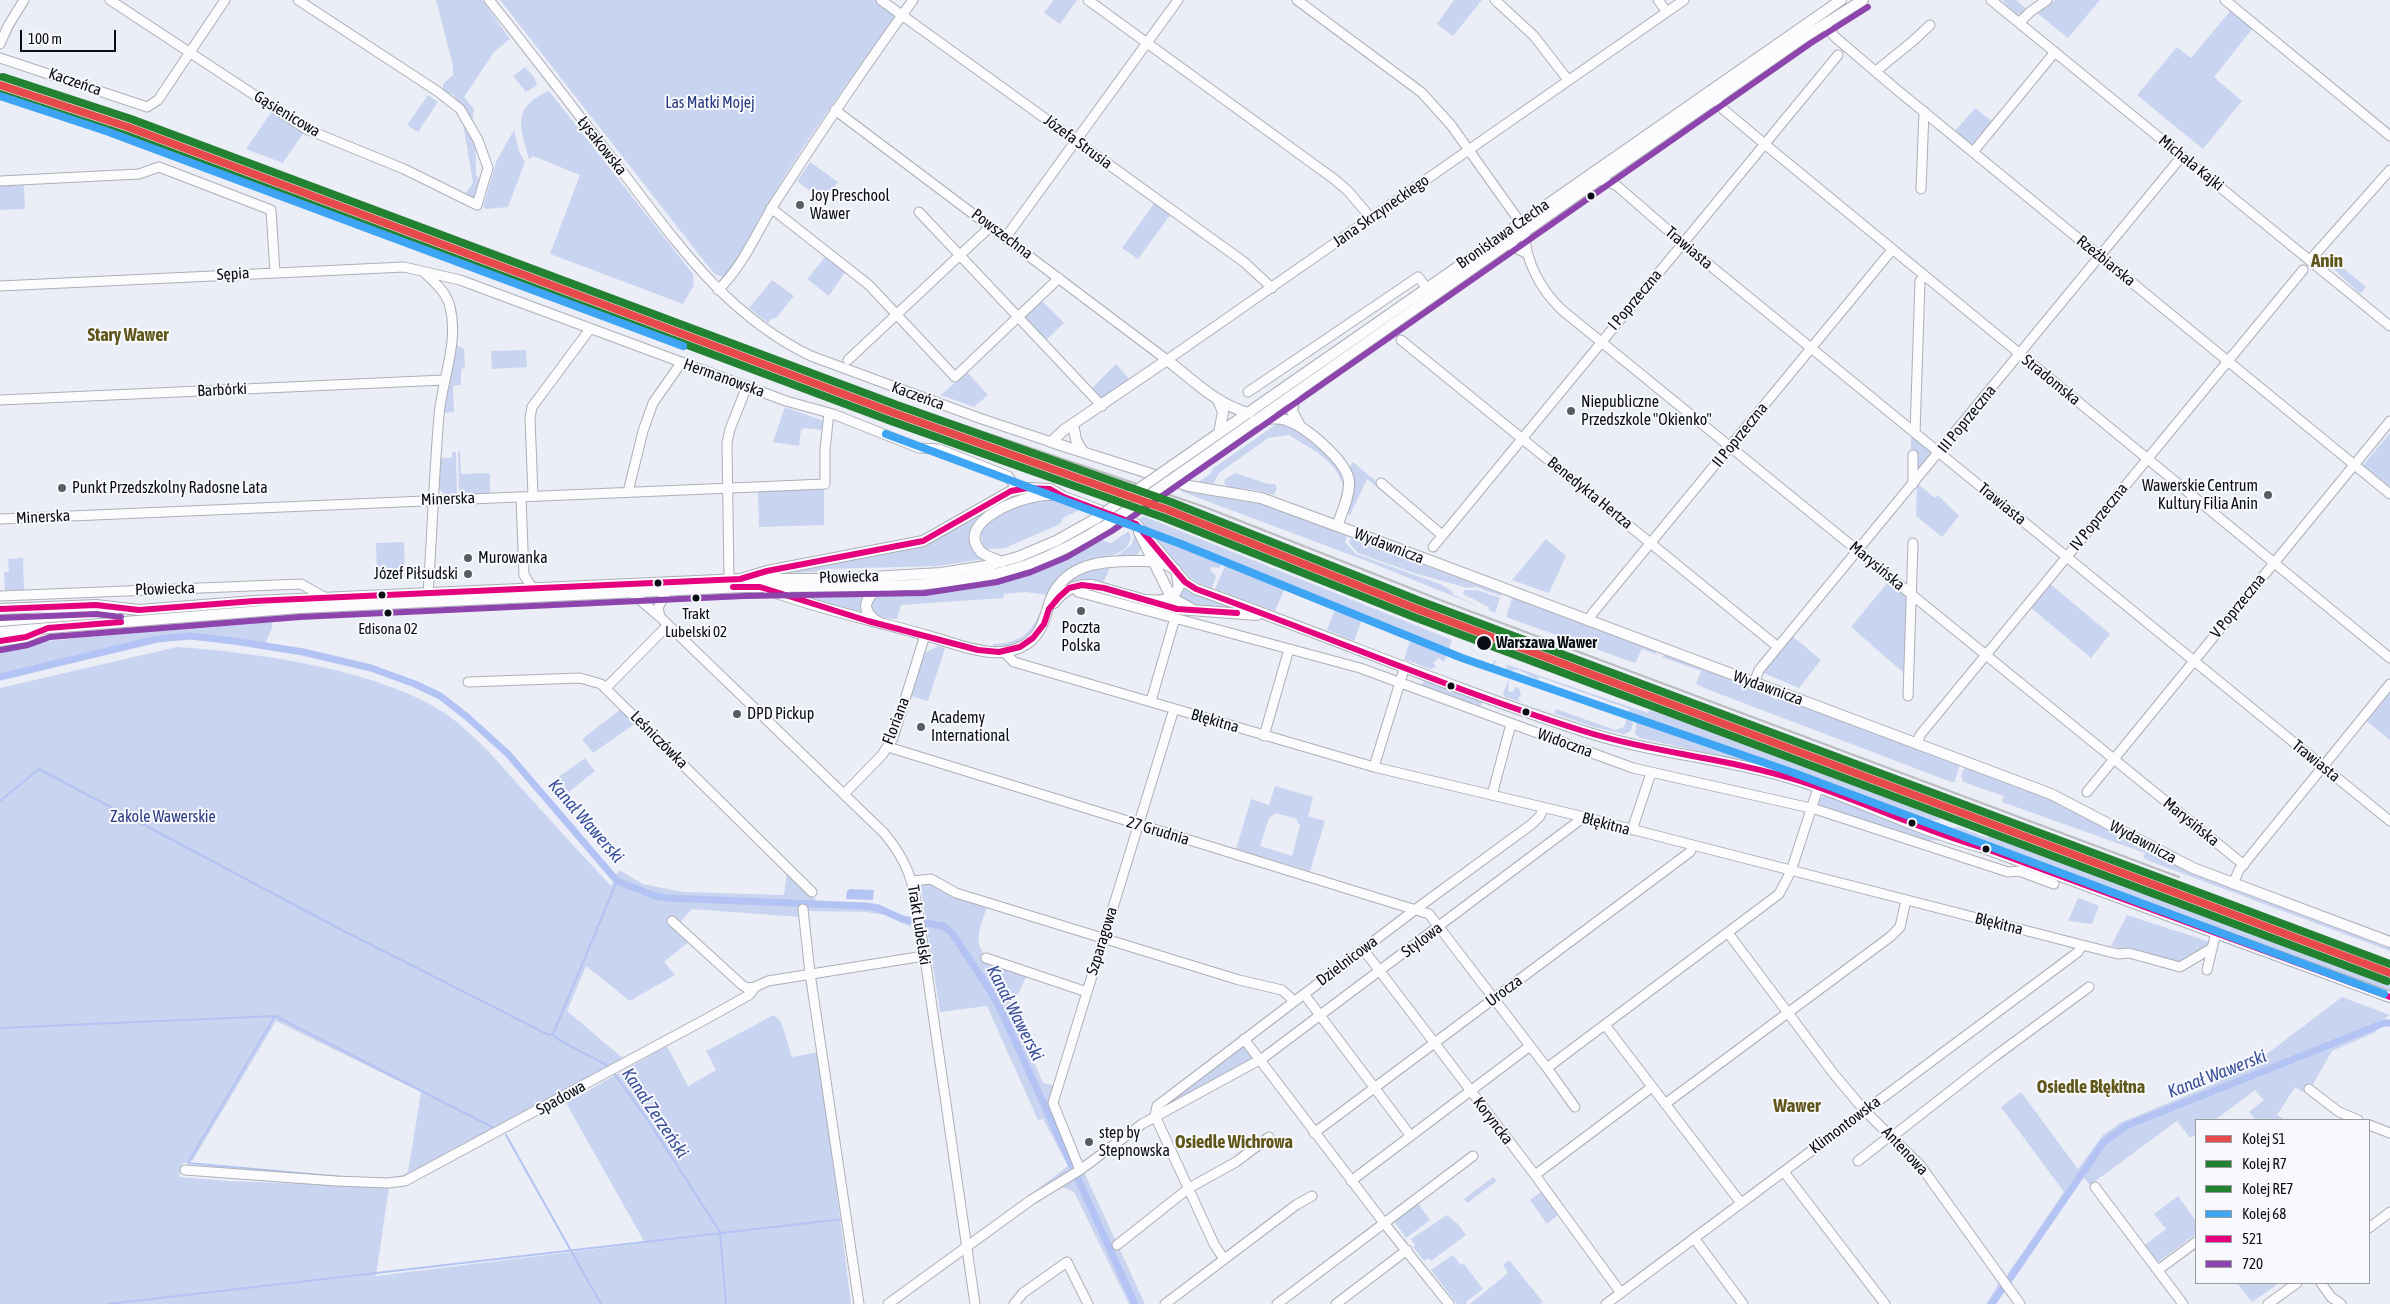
<!DOCTYPE html>
<html>
<head>
<meta charset="utf-8">
<style>
	body { margin:0 }
	#map { position:relative; width:2390px; height:1304px; overflow:hidden; background:#ebeef7; font-family:"Asap Condensed",sans-serif }
	canvas { display:block }
	.legend { position:absolute; left:2195px; top:1119px; width:175px; height:165px; box-sizing:border-box; background:#f8f9fd; border:1px solid #999b9f; margin:0; padding:6px 9px; list-style:none; font-size:15px; color:#0a0d13 }
	.legend li { display:flex; align-items:center; gap:10px; height:25px }
	.legend b { width:25px; border:1px solid #999b9f }
	.scale { position:absolute; left:20px; top:30px; width:96px; height:22px; box-sizing:border-box; border:2px solid #0a0d13; border-top:0; padding-left:6px; font-size:15px; line-height:18px; white-space:nowrap; color:#0a0d13; -webkit-text-stroke:4px #f8f9fd; paint-order:stroke }
</style>
</head>
<body>
<div id="map">
<canvas width="2390" height="1304"></canvas>
<ul class="legend">
<li><b style="height:6px;background:#e74a4a"></b>Kolej S1</li>
<li><b style="height:6px;background:#238132"></b>Kolej R7</li>
<li><b style="height:6px;background:#238132"></b>Kolej RE7</li>
<li><b style="height:6px;background:#3ea5f4"></b>Kolej 68</li>
<li><b style="height:6px;background:#e5007d"></b>521</li>
<li><b style="height:6px;background:#8e44ad"></b>720</li>
</ul>
<div class="scale">100 m</div>
</div>
<script>
const context = document.querySelector('canvas').getContext('2d');
context.lineJoin = 'round';
function paint(path, color) {
  context.fillStyle = color;
  context.fill(path, 'evenodd');
}
function strokePath(path, color, width, dash) {
  context.strokeStyle = color;
  context.lineWidth = width;
  context.lineCap = dash ? 'butt' : 'round';
  context.setLineDash(dash || []);
  context.stroke(path);
}
function drawText(font, color, halo, rows, align = 'center') {
  context.font = font + ' "Asap Condensed",sans-serif';
  context.lineWidth = 4;
  context.setLineDash([]);
  context.textBaseline = 'middle';
  context.strokeStyle = halo;
  context.fillStyle = color;
  for (const [text, x, y, turn = 0] of rows) {
    context.save();
    context.translate(x, y);
    context.rotate((+turn || 0) * Math.PI / 180);
    context.textAlign = isNaN(turn) ? turn : align;
    if (halo) context.strokeText(text, 0, 0);
    context.fillText(text, 0, 0);
    context.restore();
  }
}
paint(new Path2D(`
	M436,0H482L510,39L494,52L464,97L474,109L472,122L454,96L443,90V84L453,75V66Z
	M500,0H875L894,14V17C847,84 797,151 757,223C750,237 736,270 723,277L715,274L704,261Z
	M1054,0H1077L1060,24L1044,13Z
	M1454,0H1482L1453,36L1437,24Z
	M2002,0H2016L2028,10L2021,14H2015Z
	M2055,0H2100L2068,38L2037,13Z
	M2231,10L2253,28L2214,77L2242,101L2203,149L2137,95L2177,47L2191,58Z
	M1821,34L1826,35L1763,79L1759,76V74Z
	M525,67L534,77L537,85L526,92L513,76Z
	M1753,80L1758,82L1724,106L1727,98Z
	M549,91L693,274L694,285L683,304L550,254L580,175L533,156L529,159C520,127 511,107 549,91Z
	M428,95L438,102L418,132L407,125Z
	M1975,108L1993,122L1975,145H1972L1955,131Z
	M272,111L304,132L283,163L246,149Z
	M463,124C480,134 475,156 476,172C476,178 479,176 480,183L476,195L473,198L464,195L473,183Z
	M514,130L519,151L525,162L508,207L487,209L483,207L496,162Z
	M810,162L838,182L823,201L797,181Z
	M24,184L25,209L0,210V185Z
	M1155,202L1171,214L1138,259L1122,248Z
	M2326,254L2366,287L2360,294L2335,270L2322,261Z
	M826,256L845,272L829,296L807,279Z
	M772,280L794,296L776,318L771,319L768,323L749,308Z
	M1042,301L1064,323L1045,341L1024,318Z
	M457,345L464,349L465,366L461,370V385L453,386L454,412L442,413L454,348Z
	M526,350L527,367L492,369L491,351Z
	M1116,364L1130,380L1100,399L1091,389Z
	M967,372L988,395L974,407L941,395Z
	M785,407L824,421L823,430L804,428L801,430L799,446L773,442Z
	M1278,423L1287,425C1307,439 1344,458 1343,486C1336,459 1310,449 1289,435L1268,438L1219,473L1213,484L1199,482L1211,473L1212,469Z
	M2390,433V488L2363,465Z
	M1911,434L1935,454L1918,474L1911,454Z
	M458,451H460L461,474L490,473V494L459,495Z
	M452,452H456L457,495L446,496L438,488L439,458H452Z
	M1353,462L1378,483L1377,485L1437,535L1436,536L1367,479L1350,515L1347,514C1352,497 1356,483 1350,466Z
	M1236,473L1268,484H1275L1277,488L1274,495L1256,490L1228,487L1224,483L1225,479Z
	M1917,483L1935,498L1938,495L1959,516L1942,537L1916,516Z
	M824,488V525L759,527L758,490Z
	M1183,489L1208,495L1258,502L1347,536L1345,542L1356,554L1440,584L1453,592L1452,594L1480,607L1372,563L1183,492L1181,491Z
	M1028,493L1008,500L975,523L984,559L938,566L826,569V571L793,573L801,570L914,548L944,535L1005,497Z
	M1047,497L1056,498L1081,509L1063,518L1060,524L1005,548L989,549L988,551L982,545L981,532C993,509 1025,503 1047,497Z
	M1143,516L1452,640L1444,662L1439,658L1433,663L1436,667L1430,669L1404,659L1412,635L1363,617L1354,641L1327,630L1336,607L1285,588L1275,611L1215,589L1226,564L1223,563L1219,568L1211,567L1210,570L1216,576L1212,588L1198,583L1188,576L1139,520Z
	M1131,526L1134,530L1142,548L1136,556L1115,558L1132,544L1134,536Z
	M1129,531L1131,537C1126,562 1093,554 1076,565C1066,572 1053,596 1045,606H1042L1047,595L1026,592L1004,594L1003,598L901,605L897,619L882,618L872,611V602L880,594C912,593 945,593 976,587C1021,579 1062,562 1102,540L1111,543Z
	M1351,538L1502,594L1501,596L1476,587L1468,588L1414,573L1358,553L1349,543Z
	M1546,539L1566,556L1549,593L1512,580Z
	M404,542L405,570L377,572L376,543Z
	M23,558L24,590H5L4,572H9L8,559Z
	M1111,566L1103,583L1065,585L1085,570Z
	M1889,581L1907,596L1905,674L1851,627Z
	M2050,584L2110,634L2091,658L2031,608Z
	M1183,585L1240,607L1196,606L1177,596Z
	M1464,590H1477L1500,598L1495,613L1489,610V607L1463,594Z
	M863,593L860,605L861,615L796,594Z
	M1506,595L1655,651L1657,655L1642,649L1635,663L1506,617L1512,599Z
	M1039,614L1042,616C1031,636 1017,648 993,647V644C1015,644 1031,635 1039,614Z
	M272,621V628L265,644L189,635L155,638L0,676V646L218,624Z
	M1791,635L1821,660L1799,688L1761,672Z
	M938,646L945,648L928,701L911,696L925,653Z
	M177,647C254,652 382,670 446,714C480,738 506,772 534,802C559,830 585,858 611,886L619,870L643,884L683,892L784,895L787,872L818,902L878,904L909,919L911,927L886,915L866,912L806,911L799,917L692,909L676,927L690,941L664,962L675,975L630,1001L586,966L567,1011L624,1059L405,1180L390,1182V1177L403,1175L408,1172L421,1092L276,1021L193,1160L182,1164L179,1177L230,1181L389,1187L376,1276L645,1243L566,1103L667,1046L688,1086L716,1070L706,1051L774,1015L781,1022L792,1057L819,1052L851,1304H0V688Z
	M1665,655L1770,694V697L1777,700L1779,698L1960,765L1954,783L1704,688L1696,684L1701,671L1662,657Z
	M1494,660L1648,713L1649,710L1786,756L1942,815L1940,820H1924L1778,769L1640,738L1635,734C1636,725 1639,717 1628,713L1629,709L1539,677L1538,680C1527,675 1519,666 1507,672H1505L1507,665L1496,661L1493,668L1491,667Z
	M1426,678L1483,699L1480,708L1421,686Z
	M1509,679L1508,691L1513,692L1515,687L1519,688L1521,695L1518,698L1520,702L1554,714L1556,709L1615,730L1624,727L1627,718L1633,723L1631,731L1624,734L1594,727L1505,697L1503,693Z
	M2390,687V740L2364,719Z
	M621,709L636,723L593,753L582,739Z
	M585,758L595,771L559,800L546,786Z
	M1965,767L2065,805L2183,869L2390,948V951L2149,861L2143,857L2145,853L2002,802L2004,796L1963,782L1961,775Z
	M1275,786L1313,797L1308,816L1325,821L1310,871L1236,849L1251,799L1269,805ZM1276,813L1297,819V822L1300,825L1292,856L1260,846L1269,818Z
	M1824,795L1881,815L1941,841L1932,840L1931,843L1821,808L1818,801Z
	M1958,827L1988,838L1990,833L2390,982V992L2138,899L1949,834L1951,828Z
	M929,882L987,907C982,923 971,942 986,956L1027,975L1011,1009L1043,1083L1056,1086L1052,1097L1075,1169L1026,1198L1068,1166L1043,1119L1038,1120L987,1006L940,1012L920,883Z
	M2078,898L2099,906L2092,924L2068,921Z
	M2127,915L2210,942L2209,946L2182,964L2111,946Z
	M2342,997L2390,1015L2380,1021L2376,1032L2332,1051L2312,1086L2308,1084L2303,1092L2295,1087L2277,1115L2285,1120H2256L2249,1112L2264,1100L2255,1090L2215,1120H2196V1134L2190,1138L2177,1121L2090,1185L2082,1175L2011,1281L2007,1275L2064,1192L2001,1107L2021,1092L2078,1169L2103,1135L2120,1123L2214,1084L2248,1059L2255,1063Z
	M1244,1045L1253,1056L1251,1059L1160,1111L1159,1107Z
	M1084,1172L1145,1304H1129L1074,1192L1062,1187Z
	M1493,1177L1497,1181L1467,1203L1464,1199Z
	M1541,1192L1558,1215L1547,1224L1530,1200Z
	M2178,1196L2196,1221V1234L2158,1262H2154L2142,1247L2166,1229L2154,1214Z
	M1417,1202L1430,1220L1406,1238L1393,1220Z
	M1447,1215L1458,1224L1466,1235L1431,1261L1429,1258L1424,1261L1413,1247L1415,1245L1411,1239Z
	M1453,1255L1461,1265L1464,1264L1483,1289L1466,1302L1467,1304H1457L1431,1270Z
	M1509,1260L1543,1302L1540,1304H1470L1508,1273L1503,1265Z
	M1999,1283L2005,1291L1996,1304H1986Z
	M2237,1283H2279L2252,1302Z`), '#c9d4f0');
paint(new Path2D(`
	M850,889L874,890L873,900L846,899L847,891Z`), '#b3c3f3');
strokePath(new Path2D(`
	M1763,77L1789,59
	M1732,98L1756,82
	M0,801L39,769L338,928L549,1035L553,1034
	M0,1028L275,1016
	M610,1068C599,1058 557,1043 553,1034L617,881
	M613,1072L649,1122L720,1232L726,1304
	M506,1135L601,1304
	M343,1177L188,1163L275,1016L496,1129
	M108,1304L843,1219`), '#b3c3f3', 2);
strokePath(new Path2D(`
	M0,677L157,639L190,636L234,641L303,652L371,668L415,684L440,696L466,716L508,754L617,881L655,896L667,898L866,906L878,908L902,919L943,926L952,933L991,992L1004,1017L1073,1168
	M1078,1179L1134,1302
	M2009,1280L2103,1143L2126,1126L2384,1023H2390
	M1992,1304L2002,1289`), '#b3c3f3', 7);
const minor = new Path2D(`
	M110,0L306,129L404,169L477,205L488,168L478,140L460,109L437,91L298,0
	M489,0C534,56 577,113 621,170C677,243 726,315 811,356L979,418L1051,442
	M881,0L1244,262L1272,288
	M1088,0L1334,179L1348,191L1371,218
	M1297,0L1421,92L1451,125L1520,222
	M1495,0L1534,36L1568,80
	M1658,0L1667,12
	M1991,0L2390,326
	M2225,0L2390,136
	M2019,23L2030,12L2047,0
	M1825,25L1835,37L1896,89L2390,494
	M0,44L8,26L24,0
	M0,58L147,107L158,100L225,0
	M1876,71L1913,41L1930,25
	M1715,99L1723,109L1767,146L2390,658
	M835,110L1167,360L1684,0
	M1973,152L2055,52
	M1599,180L1616,185L1685,245L2390,821
	M0,181L139,174L159,167L271,210L275,272
	M1921,189L1924,111
	M771,208L869,285L955,377L1059,278
	M919,212L1102,406
	M1525,231C1524,260 1541,290 1562,310L2244,865
	M1006,237L1178,0
	M1507,244L1526,253
	M2310,260L2390,170
	M426,274C435,283 447,293 450,307C459,342 442,380 439,415C434,475 432,534 428,594
	M0,286L404,267L460,280L786,401L833,414L919,448L939,449L1008,476L1017,489
	M718,290C744,265 757,231 776,201C820,133 865,66 913,0
	M1401,340L1778,647
	M848,360L991,226
	M1248,392L1418,277L1428,289
	M0,400L444,380
	M1915,433L1920,281
	M1913,455V484
	M1381,483L1442,535
	M628,492L643,431L653,403L681,363
	M533,495L530,418L532,407L590,329
	M521,497L524,575L533,589
	M0,519L825,484V449L829,413
	M1433,547L1838,55
	M729,580L727,443L730,429L747,386
	M1078,592L1360,668L1633,768L1815,809L2008,872L2019,871L2054,884
	M632,593L660,617L884,833C908,862 913,881 919,917L975,1304
	M0,596L301,584L326,598
	M660,617L658,608L666,592
	M1589,621L1592,614L1892,250
	M1004,652L1014,662L1374,767L1584,817L2082,945L2118,954L2129,953L2180,967L2212,948
	M468,682L580,678L601,684L812,892
	M1754,683L1759,670L2182,156
	M606,688L668,625
	M1908,696L1913,543
	M1151,701L1175,618
	M1264,736L1289,649
	M1917,744L1920,735L2303,270
	M888,747L1429,914L1547,1068L1779,894L1791,871L1818,788
	M1374,767L1405,666
	M2087,792L2390,421
	M844,794L882,755L893,738L925,635
	M1492,795L1511,724
	M1632,830L1651,773
	M913,881L931,879L956,893L1239,980L1282,990L1294,1001
	M2233,884L2239,870L2390,684
	M803,909L810,973L859,1304
	M672,921L742,985L747,988L755,987
	M1728,933L1833,1073L1864,1110L1920,1165L2020,1304
	M1363,949L1535,1175L1621,1293
	M986,958L1087,992
	M2207,970L2216,932
	M1304,994L1410,1135
	M1605,1025L1741,1203
	M1244,1039L1384,1223L1449,1304
	M1547,1068L1575,1107
	M2309,1089L2339,1112L2358,1120
	M1665,1104L1890,937L1900,927L1906,900
	M2369,1125L2390,1133
	M1314,1133L1690,852L1692,847
	M1893,1136L1994,1057L2089,987
	M1858,1161L1891,1135
	M185,1170L336,1181L388,1183L405,1181L706,1019L749,995L755,987L768,981L924,956
	M1080,1170L1053,1103L1174,709
	M1784,1172L1885,1304
	M1535,1175L1652,1087
	M1351,1181L1530,1046
	M2095,1187L2183,1304
	M2369,1228L2390,1212
	M1694,1238L1743,1304
	M1117,1245L1189,1188L1236,1162L1269,1137
	M1224,1259L1214,1244L1155,1116L1157,1106L1416,909L1532,824L1540,816L1543,809
	M2158,1270L2196,1242
	M2321,1283L2331,1297L2341,1304
	M888,1304L1031,1200L1080,1170L1142,1124L1263,1058L1584,817
	M1014,1304L1023,1293L1067,1262L1088,1304
	M1165,1304L1296,1205L1312,1196
	M1277,1304L1473,1156
	M1336,1304L1407,1250
	M1606,1304L2078,952L2082,945
	M2268,1304L2297,1283`);
const major = new Path2D(`
	M1295,393L1292,411L1300,426
	M1218,400L1223,412L1219,433
	M1249,413C1217,405 1193,380 1167,360L1064,430L1051,442L1189,486L1261,498L1359,534L2051,794L2193,868L2390,942
	M1259,421C1268,419 1277,417 1286,420C1305,426 1346,460 1349,481C1350,495 1342,512 1337,526
	M1074,429L1076,440L1083,452
	M1166,470L1841,0
	M1178,475L1583,191L1806,36L1863,0
	M1139,532L1168,591L1176,600L1192,609
	M1002,562C995,559 987,557 981,552C952,521 1028,493 1050,495
	M740,579L767,571L923,541L1011,491L1027,488L1050,489L1064,497L1136,524L1185,582L1196,589C1324,634 1450,688 1580,730C1643,751 1708,756 1772,773C1845,792 1911,829 1984,848L2390,997
	M768,590C819,609 872,620 925,635C947,641 968,650 991,652C1001,653 1012,651 1021,647C1041,638 1044,620 1050,601C1063,566 1097,561 1129,561C1147,561 1161,559 1176,570L1179,586C1173,602 1160,601 1146,600
	M1054,603C1064,590 1075,584 1092,585L1177,609L1257,615
	M0,609L96,605L139,610L254,601L740,579H836L941,573L986,566L1018,557L1056,541L1097,518
	M0,621L114,612
	M878,622C858,609 866,598 881,585
	M0,632L299,608L744,587C833,585 943,594 1027,565C1056,554 1083,540 1109,523
	M0,641L26,637L38,632`);
strokePath(minor, '#acafb6', 11);
strokePath(major, '#acafb6', 12);
strokePath(minor, '#fcfcfe', 9);
strokePath(major, '#fcfcfe', 10);
strokePath(new Path2D(`
	M0,74L132,117L898,403L1205,507L1443,601L2179,877
	M2168,879L2350,949`), '#bbbcbe', 2);
const majorBridge = new Path2D(`
	M1097,518L1166,470
	M1109,523L1178,475`);
strokePath(majorBridge, '#acafb6', 12, []);
strokePath(majorBridge, '#fcfcfe', 10);
strokePath(new Path2D(`
	M733,587H760L868,621L978,650L999,652L1020,647L1033,638L1044,624L1049,609L1059,597L1069,588L1082,585L1104,588L1177,609L1237,613
	M0,609L96,605L139,610L254,601L740,579L767,571L923,541L1011,491L1027,488L1050,489L1064,497L1136,524L1185,582L1196,589C1324,635 1450,689 1580,730C1652,753 1728,758 1800,781C1862,801 1921,830 1984,848L2390,997
	M0,641L26,637L48,628L121,622`), '#e5007d', 6);
strokePath(new Path2D(`
	M0,618L96,614L121,617
	M1,650L28,645L50,637L300,617L744,596L925,593L997,582L1031,572L1067,557L1112,531L1811,43L1868,7`), '#8e44ad', 6);
strokePath(new Path2D(`
	M0,85L128,127L894,413L1168,510L1417,609L2390,973`), '#e74a4a', 8);
strokePath(new Path2D(`
	M0,94L125,135L891,421L1165,518L1414,617L2387,981`), '#238132', 8);
strokePath(new Path2D(`
	M3,77L131,119L897,405L1171,502L1420,601L2390,964`), '#238132', 8);
strokePath(new Path2D(`
	M0,96L106,131L683,346
	M886,434L1181,544L1462,658L1794,773L2384,994`), '#3ea5f4', 8);
for (const [x, y, r, color] of [
	[1591,196,4.5,"#0a0d13"],
	[800,205,5,"#595c63"],
	[1571,411,5,"#595c63"],
	[62,488,5,"#595c63"],
	[2268,495,5,"#595c63"],
	[468,558,5,"#595c63"],
	[468,574,5,"#595c63"],
	[658,583,4.5,"#0a0d13"],
	[382,595,4.5,"#0a0d13"],
	[696,598,4.5,"#0a0d13"],
	[1081,611,5,"#595c63"],
	[388,613,4.5,"#0a0d13"],
	[1484,643,8,"#0a0d13"],
	[1451,686,4.5,"#0a0d13"],
	[1526,712,4.5,"#0a0d13"],
	[737,714,5,"#595c63"],
	[921,727,5,"#595c63"],
	[1912,823,4.5,"#0a0d13"],
	[1986,849,4.5,"#0a0d13"],
	[1089,1142,5,"#595c63"]
]) {
  const dot = new Path2D();
  dot.arc(x, y, r, 0, 2 * Math.PI);
  context.fillStyle = color;
  context.fill(dot);
  strokePath(dot, '#f8f9fd', 2);
}
drawText('15px', '#0a0d13', '#f8f9fd', [
	["Trakt",696,614],
	["Lubelski 02",696,632],
	["Edisona 02",388,629]
]);
drawText('16px', '#0a0d13', '#f8f9fd', [
	["Kaczeńca",75,82,19],
	["Gąsienicowa",287,114,31],
	["Józefa Strusia",1078,142,36],
	["Łysakowska",602,146,52],
	["Michała Kajki",2191,163,39],
	["Jana Skrzyneckiego",1381,211,-35],
	["Powszechna",1002,234,37],
	["Bronisława Czecha",1503,234,-35],
	["Trawiasta",1689,248,40],
	["Rzeźbiarska",2106,261,39],
	["Sępia",233,274,-3],
	["I Poprzeczna",1635,300,-50],
	["Hermanowska",724,378,20],
	["Stradomska",2051,380,39],
	["Barbórki",222,390,-3],
	["Kaczeńca",918,396,20],
	["III Poprzeczna",1967,419,-51],
	["II Poprzeczna",1740,435,-51],
	["Benedykta Hertza",1590,493,39],
	["Minerska",448,499,-2],
	["Trawiasta",2002,504,39],
	["Minerska",43,517,-3],
	["IV Poprzeczna",2099,517,-51],
	["Wydawnicza",1389,546,21],
	["Marysińska",1877,566,40],
	["Płowiecka",849,577,-2],
	["Płowiecka",165,589,-2],
	["V Poprzeczna",2238,606,-51],
	["Wydawnicza",1768,688,20],
	["Floriana",896,721,-69],
	["Błękitna",1215,721,16],
	["Leśniczówka",659,740,45],
	["Widoczna",1565,743,20],
	["Trawiasta",2316,761,39],
	["Marysińska",2191,822,39],
	["Błękitna",1606,824,15],
	["27 Grudnia",1158,831,17],
	["Wydawnicza",2143,842,28],
	["Błękitna",1999,924,14],
	["Trakt Lubelski",919,925,81],
	["Stylowa",1422,940,-37],
	["Szparagowa",1102,941,-73],
	["Dzielnicowa",1347,961,-37],
	["Urocza",1504,991,-37],
	["Spadowa",561,1098,-29],
	["Koryncka",1493,1121,53],
	["Klimontowska",1845,1125,-37],
	["Antenowa",1905,1151,47]
]);
drawText('16px', '#273982', '#f8f9fd', [
	["Las Matki Mojej",710,103],
	["Zakole Wawerskie",163,817]
]);
drawText('16px', '#0a0d13', '#f8f9fd', [
	["Joy Preschool",810,196],
	["Wawer",810,214],
	["Niepubliczne",1581,402],
	["Przedszkole \"Okienko\"",1581,420],
	["Wawerskie Centrum",2258,486,"right"],
	["Kultury Filia Anin",2258,504,"right"],
	["Punkt Przedszkolny Radosne Lata",72,488],
	["Murowanka",478,558],
	["Józef Piłsudski",458,574,"right"],
	["Poczta",1081,628,"center"],
	["Polska",1081,646,"center"],
	["DPD Pickup",747,714],
	["Academy",931,718],
	["International",931,736],
	["step by",1099,1133],
	["Stepnowska",1099,1151]
], 'left');
drawText('bold 16px', '#0a0d13', '#f8f9fd', [
	["Warszawa Wawer",1496,643]
], 'left');
drawText('bold 18px', '#61561a', '#f8f9fd', [
	["Stary Wawer",128,335],
	["Osiedle Błękitna",2091,1087],
	["Osiedle Wichrowa",1234,1142]
]);
drawText('italic 18px', '#394e99', '#f8f9fd', [
	["Kanał Wawerski",586,821,49],
	["Kanał Wawerski",1015,1013,63],
	["Kanał Wawerski",2217,1074,-21],
	["Kanał Zerzeński",655,1113,56]
]);
drawText('bold 19px', '#61561a', '#f8f9fd', [
	["Anin",2327,261],
	["Wawer",1797,1106]
]);
</script>
</body>
</html>
